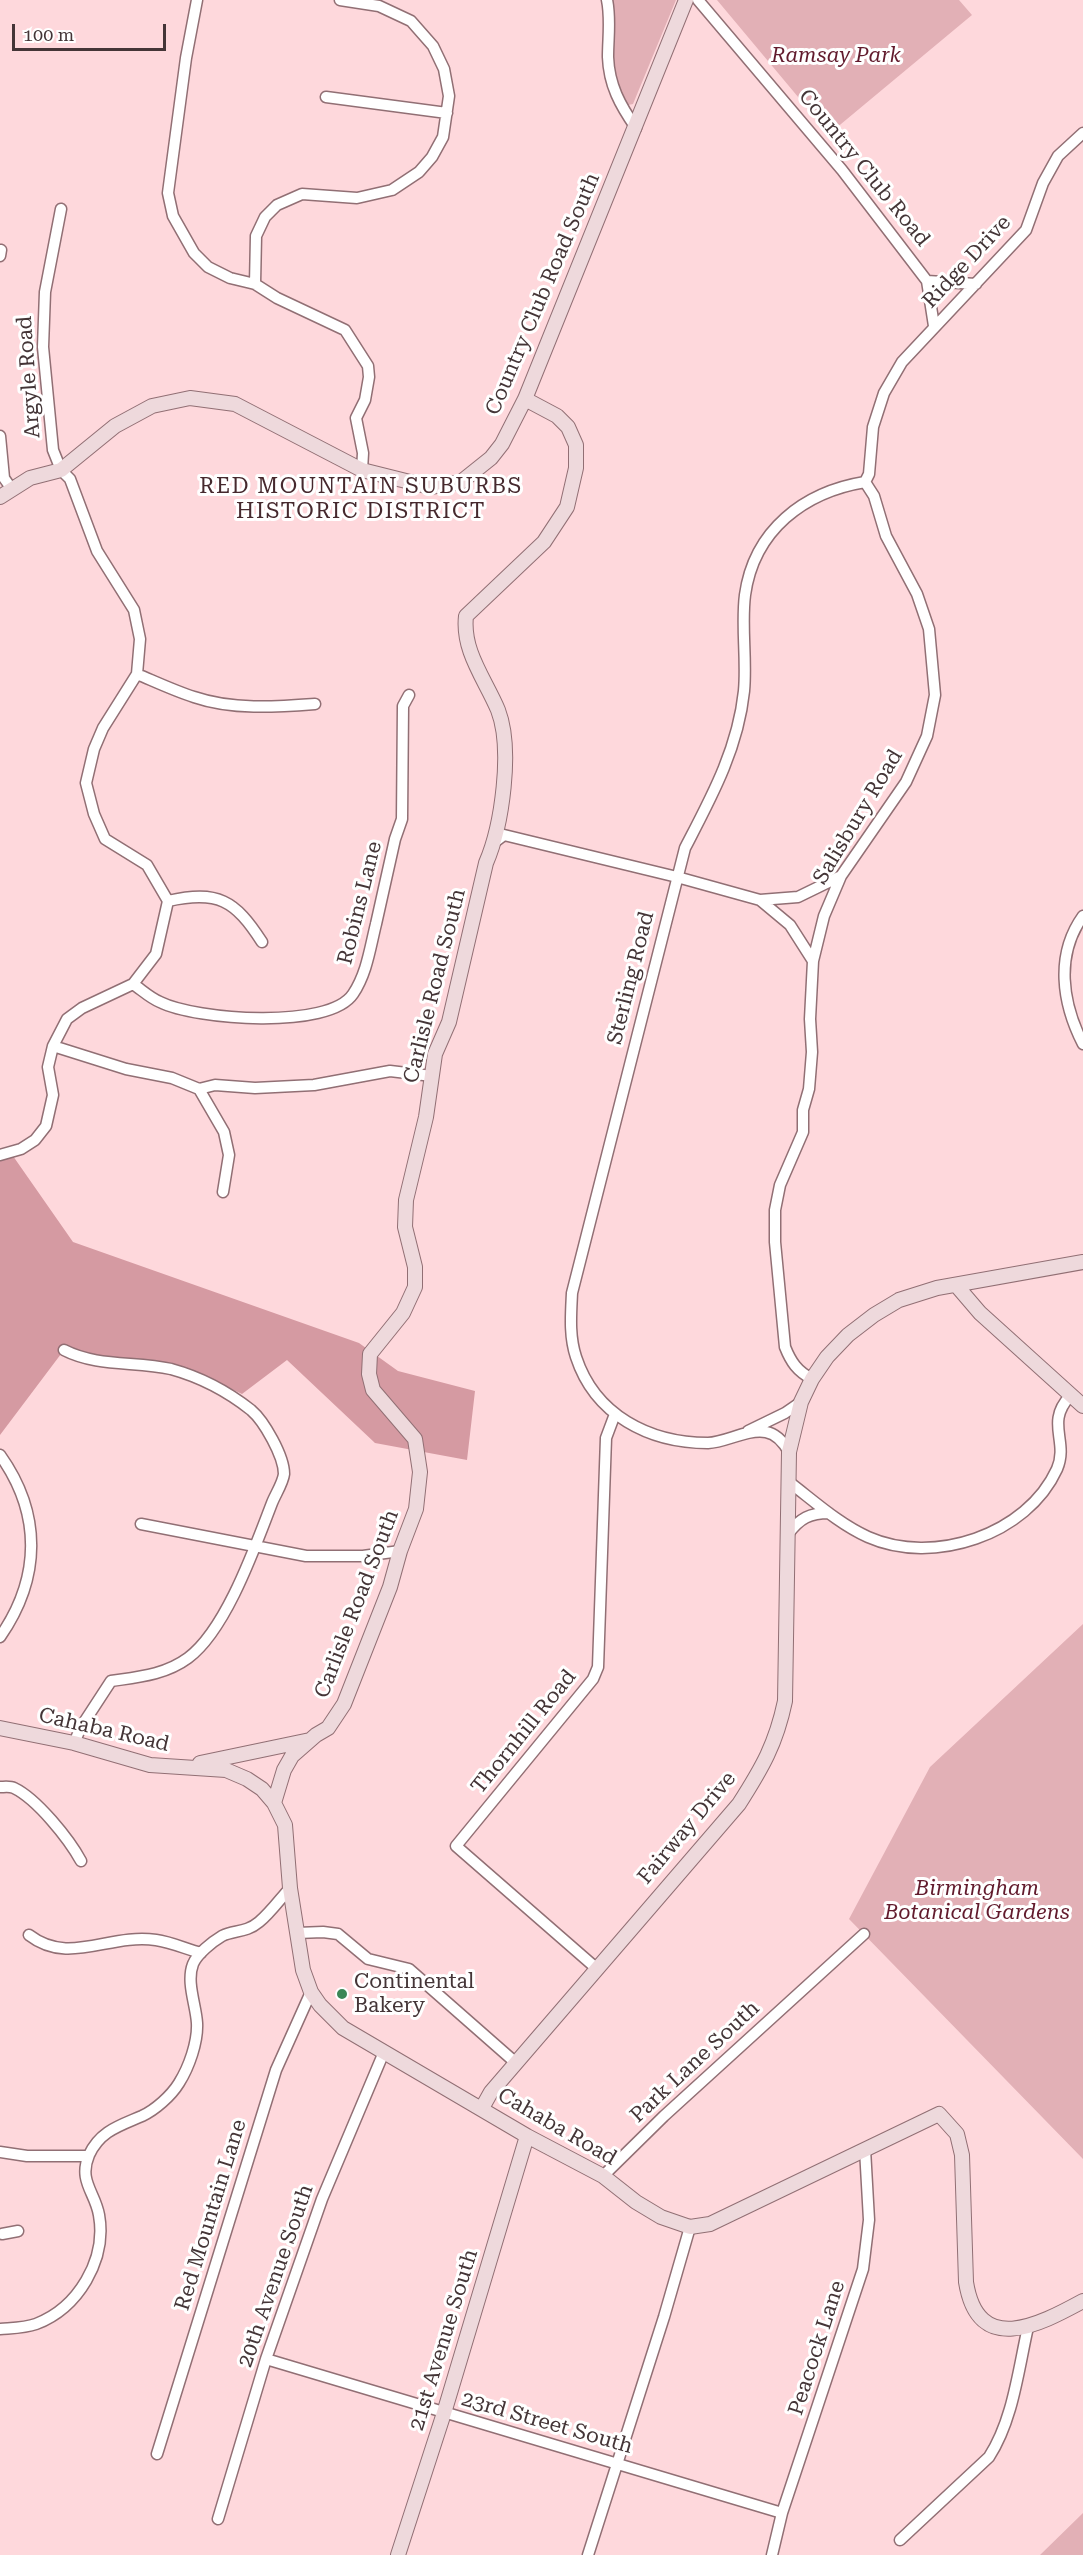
<!DOCTYPE html>
<html>
<head>
<meta charset="utf-8">
<style>
	body { margin:0 }
	#map { position:relative; width:1083px; height:2555px; overflow:hidden; background:#fed8dc; font-family:"Roboto Serif",serif }
	canvas { display:block }
	.scale { position:absolute; left:12px; top:24px; width:154px; height:27px; box-sizing:border-box; border:3px solid #443537; border-top:0; padding-left:8px; font-size:18px; line-height:21px; white-space:nowrap; color:#443537; -webkit-text-stroke:4px #fff; paint-order:stroke }
</style>
</head>
<body>
<div id="map">
<canvas width="1083" height="2555"></canvas>
<div class="scale">100 m</div>
</div>
<script>
const context = document.querySelector('canvas').getContext('2d');
context.lineJoin = 'round';
function paint(path, color) {
  context.fillStyle = color;
  context.fill(path, 'evenodd');
}
function strokePath(path, color, width, dash) {
  context.strokeStyle = color;
  context.lineWidth = width;
  context.lineCap = dash ? 'butt' : 'round';
  context.setLineDash(dash || []);
  context.stroke(path);
}
function drawText(font, color, halo, rows, align = 'center') {
  context.font = font + ' "Roboto Serif",serif';
  context.lineWidth = 6;
  context.setLineDash([]);
  context.textBaseline = 'middle';
  context.strokeStyle = halo;
  context.fillStyle = color;
  for (const [text, x, y, turn = 0] of rows) {
    context.save();
    context.translate(x, y);
    context.rotate((+turn || 0) * Math.PI / 180);
    context.textAlign = isNaN(turn) ? turn : align;
    if (halo) context.strokeText(text, 0, 0);
    context.fillText(text, 0, 0);
    context.restore();
  }
}
paint(new Path2D(`
	M611,0H676L633,104L628,105C606,89 611,26 611,0Z
	M717,0H959L972,15L829,134Z
	M1083,1624V2159L849,1919L930,1767Z
	M1083,2513V2555H1040Z`), '#e2b0b6');
paint(new Path2D(`
	M13,1156L73,1242L359,1343L398,1371L475,1391L467,1460L375,1443L287,1360L242,1394L204,1376L64,1350L0,1435V1161Z`), '#d59aa2');
const street = new Path2D(`
	M197,0L186,58L168,193L173,216L194,253L208,267L230,278L255,284L277,298L345,330L368,366L369,377L365,400L356,418L363,453L362,470
	M607,0C611,19 608,38 608,57C609,85 620,105 636,128
	M698,0L842,170L927,281L934,326
	M326,97L447,113
	M0,256L1,250
	M927,281L976,284
	M255,284L256,236L265,217L277,205L302,194L357,198L392,190L419,172L432,157L443,137L449,96L444,69L433,46L411,21L379,6L340,0
	M0,436L4,478L11,488
	M137,674C156,682 175,691 194,697C232,710 275,707 315,704
	M496,841L504,835L677,877L760,900L798,897L841,876
	M760,900L790,925L813,961
	M168,901C218,890 235,900 262,942
	M1083,916C1055,955 1062,1003 1083,1044
	M133,984C142,990 150,998 160,1002C196,1020 329,1030 353,994C367,973 370,948 376,924C382,896 389,867 395,839L402,819L403,706L409,695
	M53,1046L126,1069L172,1078L199,1089L215,1085L255,1088L314,1085L390,1071L432,1076
	M199,1089L224,1132L229,1155L223,1192
	M0,1155L21,1149L35,1140L46,1126L53,1095L48,1067L53,1046L67,1019L82,1008L133,984L156,954L168,901L147,865L105,839L94,814L86,783L94,749L103,728L137,674L140,639L134,610L97,551L70,479L61,470L53,450L43,347L45,292L61,209
	M64,1350C97,1367 135,1361 171,1369C200,1377 227,1391 251,1410C264,1421 284,1456 284,1474C283,1483 275,1495 272,1503C255,1547 226,1630 188,1658C165,1675 138,1677 111,1681L81,1727L74,1743
	M812,1379C797,1371 791,1362 785,1347L775,1242V1210L780,1185L803,1132V1110L809,1089L812,1052L810,1019L813,961L824,916L841,876L906,782L927,736L935,695L929,629L917,594L886,536L874,496L865,482L869,474L873,427L884,393L902,362L1026,230L1043,183L1058,156L1083,133
	M748,1431L785,1413L801,1402
	M789,1452C784,1443 777,1434 766,1432C746,1429 727,1442 708,1443C649,1443 595,1415 576,1357C569,1336 571,1314 572,1293L685,848C711,798 738,749 744,691C747,659 741,626 745,595C754,530 804,492 865,482
	M0,1455C42,1514 41,1578 0,1637
	M789,1482C814,1501 839,1524 868,1537C933,1566 1027,1535 1057,1469C1069,1441 1045,1423 1070,1396
	M141,1524L306,1556H363L400,1551
	M788,1534C800,1518 810,1513 829,1513
	M0,1787C4,1787 10,1786 14,1788C37,1799 69,1839 81,1861
	M297,1933L323,1932L338,1934L368,1959L409,1969L516,2063
	M29,1935C69,1966 109,1933 156,1940C171,1942 186,1949 201,1953
	M596,1968L456,1846L593,1679L598,1667L606,1438L615,1414
	M0,2152L27,2156H88
	M603,2176L664,2116L864,1934
	M2,2234L18,2231
	M0,2329C11,2328 25,2328 36,2324C78,2308 107,2260 99,2215C95,2192 78,2181 89,2155C100,2131 119,2126 142,2116C155,2110 171,2096 179,2083C189,2067 198,2042 197,2023C196,2005 186,1982 193,1964C197,1954 212,1942 222,1936C234,1930 246,1933 259,1922C271,1912 280,1899 290,1888
	M266,2359L782,2513
	M157,2454L276,2070L311,1992
	M218,2519L266,2359L322,2199L384,2052
	M900,2540L989,2457C1013,2420 1018,2371 1028,2327
	M588,2555L664,2317L690,2227
	M772,2555L782,2513L863,2269L869,2220L865,2149`);
const secondary = new Path2D(`
	M0,497L30,478L61,470L115,426L152,406L190,398L235,404L362,470L430,487L461,482L491,458L502,444L525,399L686,0
	M956,1285L980,1313L1083,1406
	M0,1728L74,1743L150,1765L226,1770L247,1779L262,1789L274,1803L285,1825L290,1888L303,1970L311,1992L320,2005L343,2028L527,2136L603,2176L636,2202L661,2217L690,2227L710,2224L939,2114L957,2134L962,2155L966,2282C978,2357 1039,2325 1083,2301
	M200,1763L310,1740
	M274,1803L284,1770L292,1756L316,1735L328,1728L344,1704L390,1587L400,1551L416,1509L420,1472L415,1439L373,1390L369,1374L370,1354L403,1313L415,1287V1267L405,1227L406,1200L426,1117L435,1054L449,1022L486,863C502,826 513,749 498,710C485,679 462,651 466,616L544,542L567,507L576,468V445L568,427L557,416L525,399
	M482,2108L491,2092L739,1804C762,1768 776,1744 785,1701L789,1452L801,1402L812,1379L827,1357L848,1335L874,1315L899,1300L937,1288L1083,1262
	M398,2555L444,2413L527,2136`);
strokePath(street, '#916f74', 13);
strokePath(secondary, '#916f74', 16);
strokePath(street, '#fff', 10);
strokePath(secondary, '#eed9dc', 14);
for (const [x, y, r, color] of [
	[342,1994,6,"#3a8757"]
]) {
  const dot = new Path2D();
  dot.arc(x, y, r, 0, 2 * Math.PI);
  context.fillStyle = color;
  context.fill(dot);
  strokePath(dot, '#fff', 2);
}
drawText('italic 21px', '#621b2d', '#fff', [
	["Ramsay Park",836,56],
	["Birmingham",977,1889],
	["Botanical Gardens",977,1913]
]);
drawText('21px', '#443537', '#fff', [
	["Country Club Road",864,168,51],
	["Ridge Drive",967,262,-47],
	["Country Club Road South",543,294,-67],
	["Argyle Road",29,377,-94],
	["Salisbury Road",858,817,-59],
	["Robins Lane",360,903,-76],
	["Sterling Road",631,978,-76],
	["Carlisle Road South",435,986,-76],
	["Carlisle Road South",357,1604,-69],
	["Cahaba Road",104,1730,13],
	["Thornhill Road",524,1732,-51],
	["Fairway Drive",687,1828,-50],
	["Park Lane South",695,2062,-43],
	["Cahaba Road",557,2127,30],
	["Red Mountain Lane",211,2215,-73],
	["20th Avenue South",276,2276,-71],
	["21st Avenue South",444,2340,-73],
	["Peacock Lane",817,2348,-72],
	["23rd Street South",547,2423,16]
]);
drawText('21px', '#443537', '#fff', [
	["Continental",354,1982],
	["Bakery",354,2006]
], 'left');
context.letterSpacing = '1.5px';
drawText('22px', '#46292e', '#fff', [
	["RED MOUNTAIN SUBURBS",361,487],
	["HISTORIC DISTRICT",361,512]
]);
context.letterSpacing = '0px';
</script>
</body>
</html>
